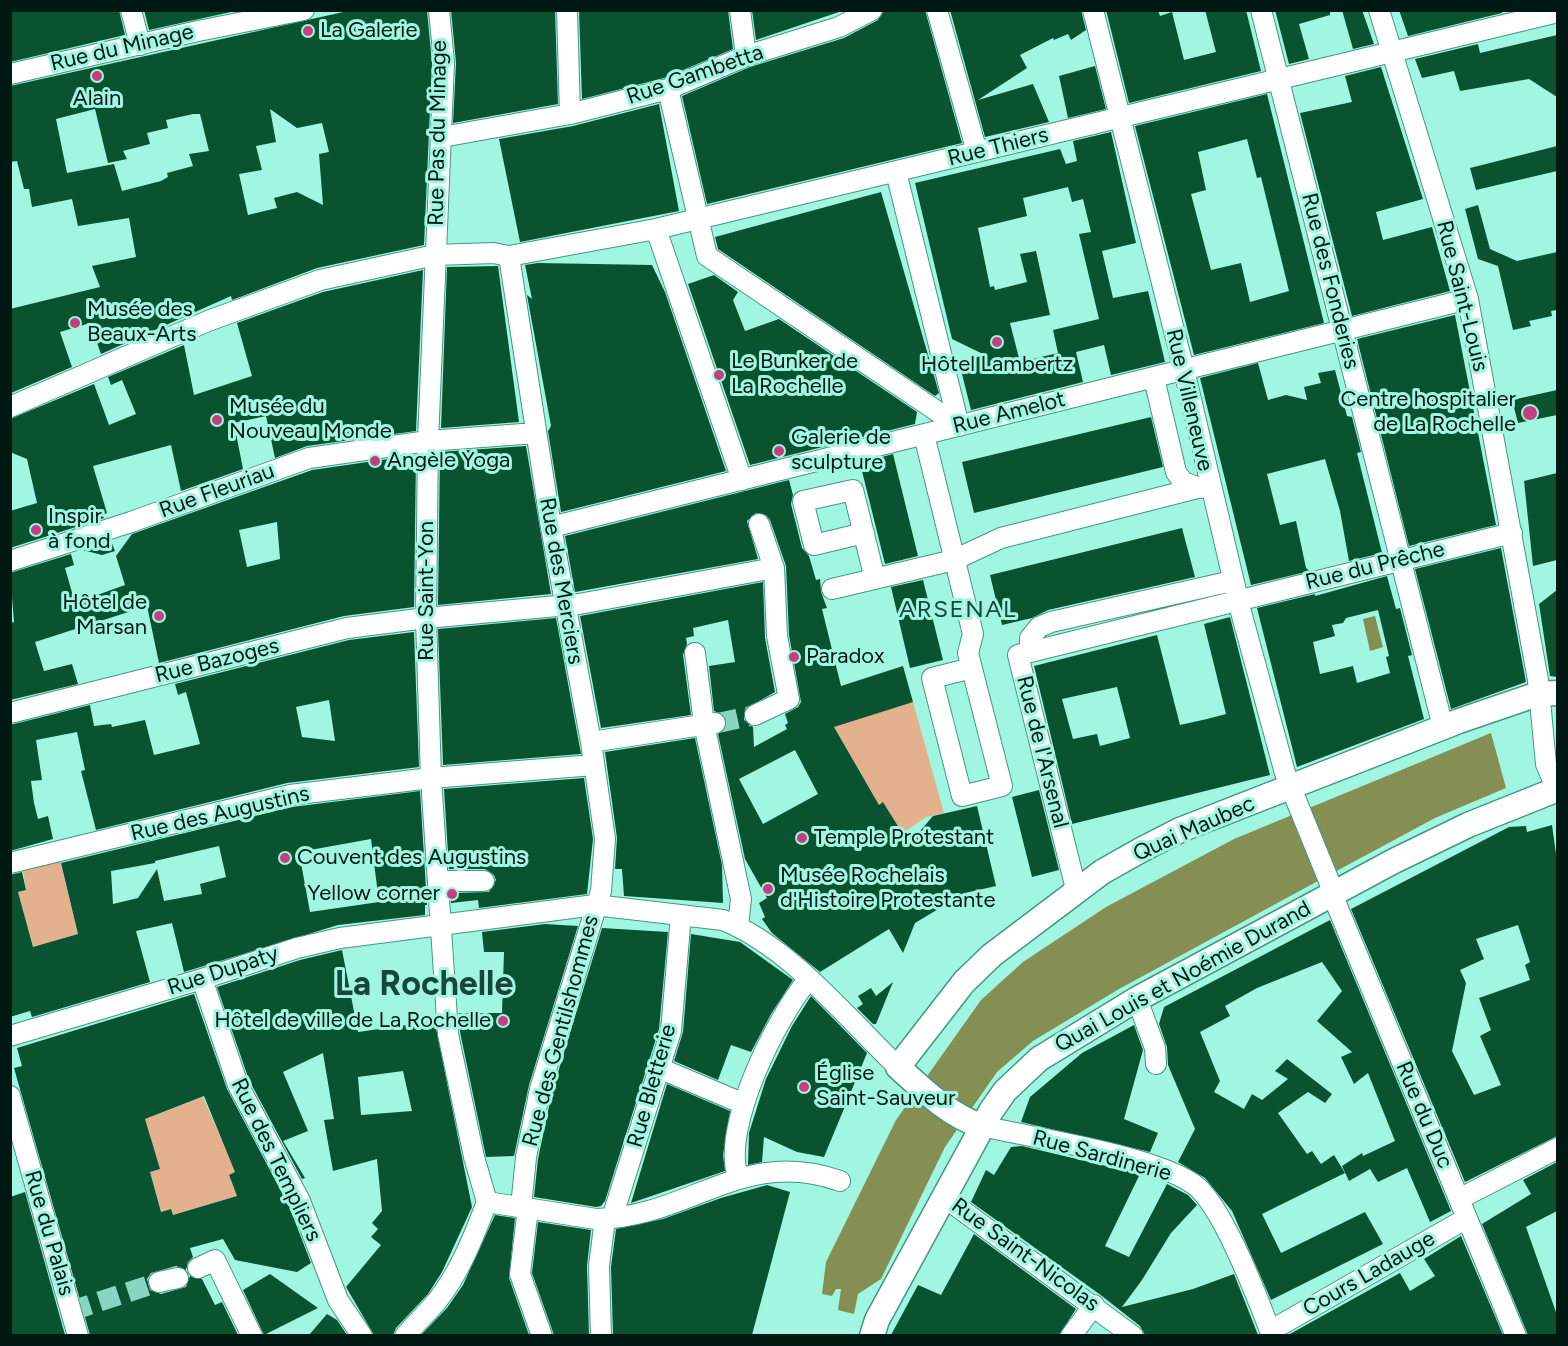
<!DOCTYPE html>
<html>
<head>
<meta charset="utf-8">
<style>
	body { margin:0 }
	#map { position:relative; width:1568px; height:1346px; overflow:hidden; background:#a0f6e0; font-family:Figtree,sans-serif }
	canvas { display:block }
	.frame { position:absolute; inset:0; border:12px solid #001913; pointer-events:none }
</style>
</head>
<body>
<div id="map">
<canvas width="1568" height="1346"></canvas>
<div class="frame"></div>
</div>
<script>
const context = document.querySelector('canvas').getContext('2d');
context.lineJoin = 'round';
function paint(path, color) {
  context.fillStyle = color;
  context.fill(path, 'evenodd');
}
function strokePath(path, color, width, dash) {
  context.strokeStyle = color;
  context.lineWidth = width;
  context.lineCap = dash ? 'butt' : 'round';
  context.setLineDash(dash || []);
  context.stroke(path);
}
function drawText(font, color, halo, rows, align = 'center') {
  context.font = font + ' Figtree,sans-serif';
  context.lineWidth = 6;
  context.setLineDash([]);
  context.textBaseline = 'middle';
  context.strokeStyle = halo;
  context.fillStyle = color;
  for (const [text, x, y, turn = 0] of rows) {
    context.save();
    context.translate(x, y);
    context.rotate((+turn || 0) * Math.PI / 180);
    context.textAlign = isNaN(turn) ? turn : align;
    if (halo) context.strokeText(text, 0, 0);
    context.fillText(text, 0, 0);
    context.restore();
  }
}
paint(new Path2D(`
	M913,702L944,813L926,817L902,834L884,803L879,805L824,710Z
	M60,860L78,934L64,938L65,943L33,947L18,892L26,890L23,870Z
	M203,1097L236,1172L229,1176L237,1196L173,1215L171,1209L161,1212L150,1172L159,1169L145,1119Z`), '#e4b18e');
paint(new Path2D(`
	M1375,616L1383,647L1370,651L1363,619Z
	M1491,733L1506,788L1435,818L1305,888L1119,989L1033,1041L997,1072L945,1147L881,1279L858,1294L854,1314L838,1310L841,1289H836L832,1296L822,1294L826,1262L896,1120L981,1000L1023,962L1106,907L1234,839Z`), '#868f53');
paint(new Path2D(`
	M10,10H119L125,35L10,62Z
	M144,10H240L149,30Z
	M427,10L432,63L424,245L317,268L232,300L231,296L101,354L90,323L60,332L72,367L11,393L10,309L100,287L92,266L136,257L129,218L78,226L72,199L32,207L29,189H24L17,161L10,162V86L348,11ZM95,109L108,163L127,159L123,151L150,144L147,133L168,128L166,120L193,114H200L209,151L189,154L193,166L167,173L168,177L161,181L122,191L114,164L67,173L56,119ZM270,109L297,128L322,123L329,152L319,154L323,205L297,192L274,198L277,208L248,215L239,174L262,170L256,146L276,142Z
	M451,10H555L558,104L453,123L456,63Z
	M579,10H728L733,49L664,78L582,99Z
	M752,10H845L756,40Z
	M884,10H925L962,143L707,204L682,96L750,67L844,38L878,20Z
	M950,10H1081L1086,30L1071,40L1068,34L1054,40L1053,38L1020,55L1027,68L978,100L1033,84L1049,122L985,137Z
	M1106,10H1158L1160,16L1172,12L1184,60L1216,52L1205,10H1246L1261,71L1129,103Z
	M1275,10H1330V15L1299,24L1309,59L1289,64Z
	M1342,10H1362L1374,44L1353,49Z
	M1399,10H1502V13L1408,36Z
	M1557,35V97L1529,79L1460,91L1454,71L1422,78L1415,59L1478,44L1480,53Z
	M1095,66L1106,109L1068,118L1059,76Z
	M1381,67L1423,199L1376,212L1383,240L1432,227L1450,291L1352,316L1300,113L1352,102L1345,76Z
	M1267,94L1324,323L1194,355L1135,126ZM1247,139L1257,178L1261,177L1289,291L1250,302L1241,263L1211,270L1191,194L1206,190L1198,152Z
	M659,104L679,211L520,242L499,139L573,126Z
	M1111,132L1136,243L1102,251L1113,298L1148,291L1165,362L1111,375L1104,345L1076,352L1083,382L971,410L959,362L985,355L952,339L915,183L1060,149L1066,164L1077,161L1073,141ZM1068,187L1072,202L1083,199L1091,232L1079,234L1099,319L1053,330L1058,353L1020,362L1010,323L1050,315L1036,251L1020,254L1027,282L995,290L994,286L990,287L978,228L1027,216L1023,198Z
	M1557,146V171L1476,190L1470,168Z
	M881,192L939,393L935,396L718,249L715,237Z
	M1478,205L1490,249L1517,261L1557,252V310L1551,311L1552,316L1529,321L1531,326L1513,330L1498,266L1478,259L1465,209Z
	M538,263L652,265L665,292L726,471L561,512L548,431L551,426L527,295L532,299L525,265Z
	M498,266L519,422L441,428L447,267Z
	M423,270L416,431L307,446L275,458L266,416L234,423L243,469L181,491L171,445L93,466L107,513L102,515L104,518L10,548V511L37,503L27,459L10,452V419L94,384L109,425L136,414L122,380L111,385L108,377L184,345L194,395L252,376L237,323L323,292Z
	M714,275L738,292L733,300L745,331L779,319L917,412L915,424L750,465L688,284Z
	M1455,315L1496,525L1409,546L1357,339Z
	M1258,363L1268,400L1286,395L1307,400L1304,387L1321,383L1318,373L1335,370L1347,416L1352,417L1361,452L1357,453L1382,553L1349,561L1340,511L1325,459L1267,474L1280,525L1296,521L1306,568L1310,571L1251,585L1200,378Z
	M1557,390V415L1518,423L1512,400Z
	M1151,417L1163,467L974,513L962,462Z
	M526,446L551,594L438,605L440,452Z
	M893,454L918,556L885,564L860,463Z
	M416,455L414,607L344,616L159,663L147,606L35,642L44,671L72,664L78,684L10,700V623L14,622L10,573L71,554L74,565L65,568L75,603L125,585L116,556L132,534L312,470ZM277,522L280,559L247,567L239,530Z
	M1557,473V560L1533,566L1524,481Z
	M789,480L793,495L791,504L802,548L809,556L816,580L820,579L821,592L827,608L822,609L841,686L903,666L913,702L834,727L879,805L883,802L909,844L933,816L977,806L996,886L965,893L915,923L903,953L889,929L820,972L772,933L762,919L765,917L759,903L767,898L745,859L718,734L726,728L727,721L724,715L714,711L709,666L735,662L728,620L693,628L694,636L686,638L687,644L683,655L691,715L601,728L580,616L763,582L765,638L775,692L745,709L744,720L753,727L754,747L787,729L785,725L788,723L785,714L798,707L801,702L789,635L786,566L770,520L766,515L756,513L747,521L758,559L575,592L565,536ZM795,750L818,794L763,824L739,779Z
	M1182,528L1195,577L1048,610L1032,618L1002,625L990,575Z
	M111,541L115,551L102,555L83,550Z
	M1501,548L1526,682L1451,709L1415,569Z
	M1387,576L1396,609L1400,608L1412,655L1408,656L1424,719L1297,767L1257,608L1315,594V596ZM1378,610L1389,656L1386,657L1390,673L1357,683L1353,666L1320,674L1313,642L1335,636L1332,625L1343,623L1346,618Z
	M923,580L943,660L910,668L891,587Z
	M1557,590V677L1550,676L1539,604Z
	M1230,617L1270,775L1072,824L1034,666L1157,635L1180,725L1207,719L1226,714L1204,624ZM1117,687L1130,738L1100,746L1097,734L1073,739L1062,699Z
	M556,618L581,754L443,765L438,629Z
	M414,632L419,767L287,783L96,830L81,771L85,770L77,732L36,740L42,780L31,781L34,803L38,819L48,816L53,839L10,851V725L90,705L94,726L111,724L112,727L145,720L154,755L200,744L186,692L178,695L175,684L349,640ZM329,700L335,741L302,737L296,707Z
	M695,738L722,865L723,903L624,896L622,869H615L617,838L605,752Z
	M584,778L593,839L587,894L479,908L478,900L451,903V893L489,892L496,880L494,875L485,869H449L444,789Z
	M1039,790L1059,870L1032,877L1012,797Z
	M420,791L427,905H425V915L338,925L184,972L172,923L136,931L150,982L32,1017L30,1011L10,1017V875L22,872L26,890L18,892L33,947L78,934L61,863L292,807ZM371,839L379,902L310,912L299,852ZM219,846L226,877L200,884L202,894L164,901L157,869L138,898L113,904L111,871L155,863V861Z
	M1552,825L1557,861V1136L1465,1182L1351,909L1509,827L1526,826L1527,832ZM1518,925L1530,962L1525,965L1530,980L1479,998L1491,1030L1480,1036L1501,1085L1474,1095L1452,1051L1466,983L1460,970L1484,959L1476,939Z
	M1330,920L1451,1211L1430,1222L1407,1168L1378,1182L1370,1169L1349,1181L1342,1166L1362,1153L1363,1156L1395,1141L1368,1073L1354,1084L1341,1057L1352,1052L1317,1021L1342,991L1322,962L1257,988L1225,1006L1230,1016L1200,1032L1220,1081L1214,1092L1244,1109L1252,1094L1262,1100L1288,1079L1275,1071L1287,1059L1332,1094L1325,1103L1308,1092L1278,1113L1307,1154L1312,1151L1321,1164L1334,1155L1345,1173L1262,1214L1281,1253L1365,1212L1383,1244L1271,1300L1232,1211L1205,1178L1178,1162L1195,1129L1168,1065L1167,1047L1159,1024L1164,1007Z
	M545,924L578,926L529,1085L514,1156L486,1157L460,1032L459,1013H502L504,952H484L482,932Z
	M602,928L668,932L659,1029L605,1201L601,1206L596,1207L534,1197L538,1159L552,1092Z
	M691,934L740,942L793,980L771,1014L751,1052L731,1045L718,1080L674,1061L683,1032Z
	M342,950L358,1032L428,1022L436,1028L472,1207L442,1272L428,1294L396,1328L393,1335H374L346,1287L381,1245L371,1237L378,1229L372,1223L382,1211L377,1159L333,1171L324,1120L334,1119L323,1053L283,1072L308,1131L283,1141L305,1178L302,1179L249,1080L217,987L300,960ZM403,1071L412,1111L361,1115L358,1077Z
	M893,982L876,1024H873L857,1008L863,1004L858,996L871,988L876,996Z
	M194,994L227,1089L289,1206L311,1263L297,1272L235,1260L223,1239L190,1248L193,1257L188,1262L186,1270L176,1266L151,1273L147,1279L150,1290L161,1294L186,1287L190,1276L202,1279L215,1305L222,1302L238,1335H90L14,1068L22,1066L17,1048ZM204,1096L235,1172L229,1175L237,1196L173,1215L171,1209L161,1212L150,1172L160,1169L145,1119Z
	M811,996L867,1053L824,1157L797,1152L764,1137L762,1162L748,1165L749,1133L766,1079L792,1026Z
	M1134,1025L1143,1050L1124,1119L1158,1133L1150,1152L1021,1122L1030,1097L1082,1053Z
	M667,1084L730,1111L723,1155L725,1171L631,1203Z
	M1022,1146L1140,1174L1105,1246L1129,1257L1167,1184L1188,1195L1197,1205L1171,1233L1142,1280L1122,1307L1193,1289L1234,1274L1258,1335H1145L1140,1326L1102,1296L971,1202L986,1170L994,1175L1011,1147Z
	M1557,1162V1211L1526,1227L1557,1315V1335H1528L1482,1224L1531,1194L1523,1180Z
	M767,1185L790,1192L752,1335H613L611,1267L616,1229L663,1219L721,1198Z
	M25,1192L65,1335H10V1197Z
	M495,1215L515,1218L509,1278L529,1335H421L447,1308L463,1285Z
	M538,1222L591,1230L587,1266L589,1335H554L532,1273Z
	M974,1234L1076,1309L1059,1335H891L918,1285L941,1295Z
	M1461,1236L1503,1335H1288L1400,1273L1410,1291L1435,1276L1424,1259Z
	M270,1274L318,1308L264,1335L243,1290Z
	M327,1314L337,1320L347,1335H309Z`), '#0a5330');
strokePath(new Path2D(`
	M718,723L755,715
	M71,1311L159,1282`), '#88d5c1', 20, [20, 10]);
const minor = new Path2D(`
	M131,10L140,45
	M439,10L444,63L428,441L426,618L431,778L448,1034L474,1157L487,1202
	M567,10L570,114
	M740,10L746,56
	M937,10L977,152
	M1093,10L1184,370L1241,612L1285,773L1329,881L1332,894L1516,1336
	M1261,10L1443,727
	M1379,10L1468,299L1538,680L1546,764L1558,792
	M10,74L198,31L304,10
	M668,89L707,256L959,426
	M442,137L570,114L668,89L746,56L839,27L872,10
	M896,172L959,426
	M656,229L742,480
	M509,256L551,527L591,742L605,839L601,891L540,1089L526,1157L521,1207
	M1154,378L1176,472L1183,482L1200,488
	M10,407L208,321L320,280L435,255L493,253L509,256L656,229L1558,12
	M924,435L973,634L968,653L1002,786L962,796L932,678L972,668
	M551,527L1468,299
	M864,533L814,545L803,501L853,490L875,579
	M10,561L131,522L309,458L428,441L536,433
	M832,589L954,560L1001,538L1209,485
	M1038,650L1030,645V638L1039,627L1051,622L1232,581
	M695,653L704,724L741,899L738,926
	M10,713L347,628L426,618L579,604L774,568
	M755,715L789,699L777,636L774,568L759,524
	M591,742L715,723
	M10,863L290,795L431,778L594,765
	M438,881H484
	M1077,893L1018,655L1512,533
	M202,979L238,1085L300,1201L338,1300L362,1336
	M1137,999L1155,1048L1156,1064
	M10,1036L202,979L297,948L340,938L595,905L723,920C790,947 847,1018 898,1067
	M659,1068L744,1104
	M10,1096L78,1336
	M982,1126C1033,1138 1159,1156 1196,1186C1224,1209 1258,1299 1272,1336
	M738,1177C721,1128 776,1018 808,980
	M944,1197L1133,1336
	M1459,1199L1558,1148
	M487,1202L596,1219C689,1218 743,1146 840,1181
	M528,1208L520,1274L542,1336
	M612,1218L671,1031L681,915
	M198,1268L215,1260L252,1336
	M159,1282L178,1278
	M1270,1331L1467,1218
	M405,1336C415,1324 427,1313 437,1301C460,1272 474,1236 487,1202
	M601,1336L599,1266L605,1219
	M1071,1336L1094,1305`);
const major = new Path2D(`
	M982,1126C951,1117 921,1088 898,1067L964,982L992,955L1102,872L1141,850L1180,830L1459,721L1538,694L1558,693
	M872,1336L877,1320L991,1111L1005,1091L1039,1059L1137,999L1394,861L1468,825L1558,789`);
strokePath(minor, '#419884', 22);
strokePath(major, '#419884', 27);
strokePath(minor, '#fff', 20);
strokePath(major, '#fff', 24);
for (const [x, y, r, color] of [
	[308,31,6,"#c63f7d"],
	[97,76,6,"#c63f7d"],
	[75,323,6,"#c63f7d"],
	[997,342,6,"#c63f7d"],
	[719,375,6,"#c63f7d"],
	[1530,413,8,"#c63f7d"],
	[217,420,6,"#c63f7d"],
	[779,451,6,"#c63f7d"],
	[375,461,6,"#c63f7d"],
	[36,530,6,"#c63f7d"],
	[159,616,6,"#c63f7d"],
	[794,657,6,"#c63f7d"],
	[802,838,6,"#c63f7d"],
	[285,858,6,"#c63f7d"],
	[768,889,6,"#c63f7d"],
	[452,894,6,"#c63f7d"],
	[503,1021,6,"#c63f7d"],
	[804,1087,6,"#c63f7d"]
]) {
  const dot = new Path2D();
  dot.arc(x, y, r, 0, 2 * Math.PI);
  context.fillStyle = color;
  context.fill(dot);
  strokePath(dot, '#a0f6e0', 2);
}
drawText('22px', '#001913', '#a0f6e0', [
	["La Galerie",320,31],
	["Alain",97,99,"center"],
	["Musée des",87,310],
	["Beaux-Arts",87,335],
	["Le Bunker de",731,362],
	["La Rochelle",731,387],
	["Hôtel Lambertz",997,365,"center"],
	["Centre hospitalier",1516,400,"right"],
	["de La Rochelle",1516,425,"right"],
	["Musée du",229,407],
	["Nouveau Monde",229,432],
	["Galerie de",791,438],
	["sculpture",791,463],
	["Angèle Yoga",387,461],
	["Inspir",48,517],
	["à fond",48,542],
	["Hôtel de",147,603,"right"],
	["Marsan",147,628,"right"],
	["Paradox",806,657],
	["Temple Protestant",814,838],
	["Couvent des Augustins",297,858],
	["Musée Rochelais",780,876],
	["d'Histoire Protestante",780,901],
	["Yellow corner",440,894,"right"],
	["Hôtel de ville de La Rochelle",491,1021,"right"],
	["Église",816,1074],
	["Saint-Sauveur",816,1099]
], 'left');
drawText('22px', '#001913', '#a0f6e0', [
	["Rue du Minage",122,48,-13],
	["Rue Gambetta",695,75,-19],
	["Rue Pas du Minage",438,133,-89],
	["Rue Thiers",998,147,-14],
	["Rue des Fonderies",1330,281,76],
	["Rue Saint-Louis",1462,296,76],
	["Rue Villeneuve",1189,400,77],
	["Rue Amelot",1009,413,-14],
	["Rue Fleuriau",217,491,-20],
	["Rue du Prêche",1375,566,-14],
	["Rue des Merciers",561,581,80],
	["Rue Saint-Yon",427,591,-90],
	["Rue Bazoges",217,661,-14],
	["Rue de l'Arsenal",1042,752,76],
	["Rue des Augustins",220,814,-13],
	["Quai Maubec",1194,829,-24],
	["Rue Dupaty",223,971,-18],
	["Quai Louis et Noémie Durand",1183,977,-29],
	["Rue des Gentilshommes",561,1031,-75],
	["Rue Bletterie",652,1086,-74],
	["Rue du Duc",1424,1115,67],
	["Rue Sardinerie",1102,1156,15],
	["Rue des Templiers",276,1160,64],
	["Rue du Palais",49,1233,74],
	["Rue Saint-Nicolas",1025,1255,36],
	["Cours Ladauge",1369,1274,-30]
]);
context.letterSpacing = '1.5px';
drawText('24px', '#18463c', '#a0f6e0', [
	["ARSENAL",958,610]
]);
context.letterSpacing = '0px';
drawText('bold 34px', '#18463c', '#a0f6e0', [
	["La Rochelle",424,985]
]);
</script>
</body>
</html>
